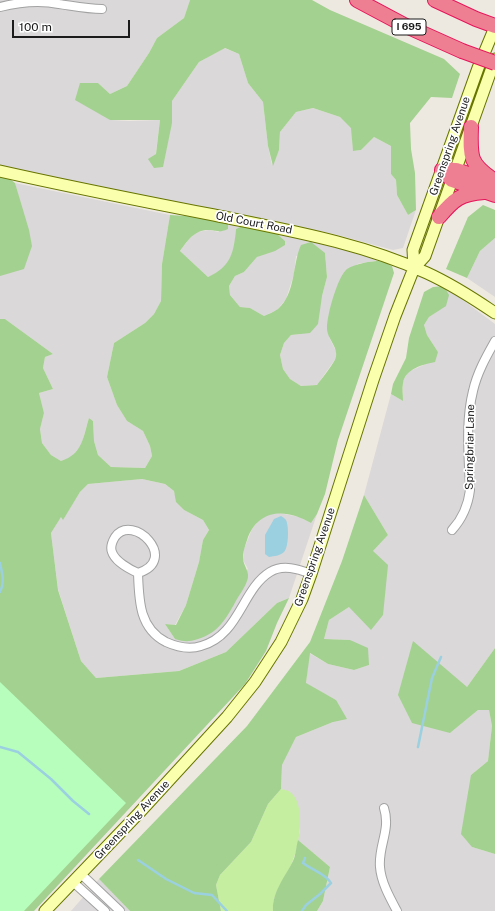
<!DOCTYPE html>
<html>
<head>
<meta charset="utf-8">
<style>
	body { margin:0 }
	#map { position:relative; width:495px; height:911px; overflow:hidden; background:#eee9e0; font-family:"Public Sans",sans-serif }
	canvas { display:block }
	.scale { position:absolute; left:12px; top:20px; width:118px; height:18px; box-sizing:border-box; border:2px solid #1b1b1b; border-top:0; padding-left:5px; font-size:12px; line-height:14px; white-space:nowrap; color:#1b1b1b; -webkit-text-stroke:3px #fff; paint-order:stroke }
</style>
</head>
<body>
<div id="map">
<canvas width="495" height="911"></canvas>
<div class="scale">100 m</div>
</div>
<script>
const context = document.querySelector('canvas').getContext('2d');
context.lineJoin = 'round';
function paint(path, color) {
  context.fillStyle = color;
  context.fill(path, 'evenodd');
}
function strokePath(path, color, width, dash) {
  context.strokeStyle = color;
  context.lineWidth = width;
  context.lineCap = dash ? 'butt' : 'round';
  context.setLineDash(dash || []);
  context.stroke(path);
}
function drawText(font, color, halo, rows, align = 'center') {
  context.font = font + ' "Public Sans",sans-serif';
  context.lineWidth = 3.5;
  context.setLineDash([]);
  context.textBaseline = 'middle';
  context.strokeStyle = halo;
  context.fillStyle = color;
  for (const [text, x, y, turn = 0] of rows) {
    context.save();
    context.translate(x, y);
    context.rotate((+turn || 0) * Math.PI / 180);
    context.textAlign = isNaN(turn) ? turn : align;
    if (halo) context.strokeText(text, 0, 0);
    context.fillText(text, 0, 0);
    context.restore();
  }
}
paint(new Path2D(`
	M0,0H190L184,18L157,38L149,53L127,86L110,94L98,83L110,120L129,121L160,120L154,168L172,123V101L199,62L224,48L239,54L248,83L263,102L268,146L272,165L279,150L280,132L296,112L313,108L340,117L352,128L353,151L361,150L374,137L391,146V174L396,180L397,195L408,215L416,210L403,248L393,250L334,234L0,167Z
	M15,183L170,215L162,264L161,301L154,314L145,323L114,343L107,377L117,405L127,421L143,431L150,446L152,456L145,468L111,467L98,455L94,441L93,421L89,418L81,446L70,458L61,461L51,455L42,443L40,429L44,413L39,393L53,389L43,368L45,357L53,354L5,319H0V276L19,198Z
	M228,222L244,225L236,229L235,247L227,265L219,273L208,277L180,251L189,239L197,232L209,230L219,232Z
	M276,233L341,249L379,260L357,264L329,337L336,351V358L317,385L301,386L290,379L283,369L280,355L284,343L291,335L301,334L322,296L327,277L325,253L296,256L294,274L286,299L277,310L264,316L250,308L240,307L230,295L229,286L235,276L244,272L257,257L285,241Z
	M495,238V297L467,278L480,251Z
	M444,286L495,324V648L467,687L450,733L478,710H489L492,726L488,761L471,775L472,847L495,854V911H317L323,901L330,867L298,840L300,830L290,792L281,789L282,765L296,737L333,722L336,700L306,684L309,653L328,664L354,670L369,665L350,640L324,639L329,620L349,607L373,551L388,535L364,495L391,394L403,401V381L408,372L426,364L438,352L427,335L424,325L429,317L446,305Z
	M142,479L165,484L174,491L177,502L184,510L203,520L209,530L203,540L199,562L186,605L175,625L165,624L175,639L248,569L243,560L244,549L252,529L259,520L268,514L279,513L300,517L311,523L317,514L289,598L277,603L226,652L179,671L96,678L81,661L58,589L51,533L61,516L63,519L80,492L88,484Z
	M99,879L130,911H71Z`), '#dad8d8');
paint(new Path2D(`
	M281,789C284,790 288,790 290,792C306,803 300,844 293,860C287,877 272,891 273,911H221L216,885L220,875L251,842L268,804Z`), '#c6eea0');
paint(new Path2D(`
	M190,0H312L330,10L444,59L460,74L452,98L431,97L410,123L411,149L415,173L416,210L408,215L397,195L396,180L391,174V146L374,137L361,150L353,151L351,128L340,117L313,108L296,112L280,132L279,150L273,166L268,146L263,102L248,83L239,54L225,48L199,62L172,101V123L163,167L154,168L148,159L156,154L160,120H110L75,100L80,83H98L110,94L127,86L149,53L157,38L184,18Z
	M0,175L6,176L15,183L29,230L32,246L24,269L0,276Z
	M483,205L495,210V238L480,251L467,278L446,269L468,217Z
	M170,215L217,218L228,222V229C218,233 220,231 210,230C195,229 188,240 180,251L208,277C231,267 234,252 236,229L244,225L276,233L285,241V245L275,251L257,257L244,272L235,276L229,286L230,295L240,307L250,308L264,316C268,314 274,312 278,309C296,293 292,265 301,245L311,242L325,253L327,277L322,296L318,324L310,333L291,335L284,343L280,355L283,369L290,379L301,386L317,385C322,378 334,364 336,357C338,346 327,339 327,328C327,315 337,279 346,270C351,265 370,261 378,261C383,261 388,264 392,266L394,273L338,440L325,494L317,514L311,523C287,509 260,508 248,537C246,544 243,550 243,558C243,566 251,572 247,581C245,587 240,594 237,599C227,617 219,633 198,639C188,642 185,642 175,639L165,624L176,625L186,605L199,562L203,540L209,530L203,520L184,510L176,502L174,491L165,484L142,479L88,484L80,492L63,520L61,517L51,533L58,590L81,661L96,678L179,671L226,652L277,603L289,598L277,623L266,651L245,684L34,911H0V319H5L53,354L45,357L43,368L53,389L39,393L44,413L40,429L42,443L51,455L61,461C83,454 83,437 89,418L93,421L94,441L98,455L111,467L145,468L152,456L150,446L143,431L127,421L117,405L107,377L114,343L145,323L154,314L161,301L162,264Z
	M444,286L449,295L446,306L429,317L424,325L427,335L438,352L435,362C424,364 405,369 403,383C402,389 403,395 403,401L391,394L393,384L406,358L409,338L424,292L433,287Z
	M364,495L388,535L373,551L388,565L383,615L371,630L349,607L329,620L324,639L350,640L368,648L369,665L354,670L328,664L310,653L306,683L336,700L347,719L333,722L296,737L282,765L281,789L268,804L251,842L220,875L216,885L221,911H130L99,879L247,726L310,642L342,561Z
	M413,641L467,687L495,648V854L472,847L461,834L471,775L488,761L492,726L489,710H478L450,733L412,723L398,695Z
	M298,840L330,867L323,901L317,911H273C272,892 285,877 293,861C296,855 296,847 298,840Z`), '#a3d190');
paint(new Path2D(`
	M0,682L126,803L24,911H0Z`), '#b7febd');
paint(new Path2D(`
	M281,516C283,517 285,519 286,520C289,526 289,547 284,552C280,556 274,556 269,557L265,554V535L274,519Z`), '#9bd0e0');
strokePath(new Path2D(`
	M0,563C2,573 5,582 0,592
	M0,747L18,752L51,779L73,801L89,814
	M418,747L432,678L441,657
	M138,860L166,879L194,893L212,895L227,911
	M302,911L306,905L320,894L331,883C326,874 312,870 303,863L305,858`), '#9bd0e0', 2.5);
const minor = new Path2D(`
	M0,7C20,2 39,0 59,4C73,6 87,9 102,9
	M452,530C463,518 468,506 470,490C469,458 465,423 473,391C477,373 486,357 495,341
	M138,573C129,569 115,561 112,552C110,547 112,542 115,537C133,512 180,560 138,573C139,600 139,628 166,642C177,647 189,650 201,646C239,636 242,589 270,572C283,564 298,569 311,574
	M384,808C391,830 378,846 380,867C381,882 390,898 397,911
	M81,874L120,911
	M73,882L105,911`);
const secondary = new Path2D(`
	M0,171C71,187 142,201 214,215C286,230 359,242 427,273C451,284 473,298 495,313
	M414,268L413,250L478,68L495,27
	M45,911L139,813L227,717L255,682L281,642L302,599L311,574L373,380L395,316L414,268L425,256L495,59`);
const motorway = new Path2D(`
	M357,0L404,25L462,51
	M435,0L476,19L495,26
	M471,127C470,157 469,164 495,181
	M442,170L452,180L495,195
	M442,170H456L489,181
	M439,217C454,199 460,194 484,192`);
strokePath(minor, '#a2a2a2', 10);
strokePath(secondary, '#677500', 13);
strokePath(motorway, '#e5145a', 16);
strokePath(minor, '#fff', 8);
strokePath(secondary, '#faffad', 11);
strokePath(motorway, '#ee7f93', 14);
const motorwayBridge = new Path2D(`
	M462,51L495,63`);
strokePath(motorwayBridge, '#e5145a', 16, []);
strokePath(motorwayBridge, '#ee7f93', 14);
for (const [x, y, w] of [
	[409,27,34]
]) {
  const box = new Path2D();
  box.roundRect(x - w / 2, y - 8, w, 16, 3);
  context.fillStyle = '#fff';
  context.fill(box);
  strokePath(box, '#1b1b1b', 1);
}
drawText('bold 10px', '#1b1b1b', null, [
	["I 695",409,27]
]);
drawText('11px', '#1b1b1b', '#fff', [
	["Greenspring Avenue",450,146,-71],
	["Old Court Road",254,223,11],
	["Springbriar Lane",470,447,-89],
	["Greenspring Avenue",315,557,-71],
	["Greenspring Avenue",132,820,-47]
]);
</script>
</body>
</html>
